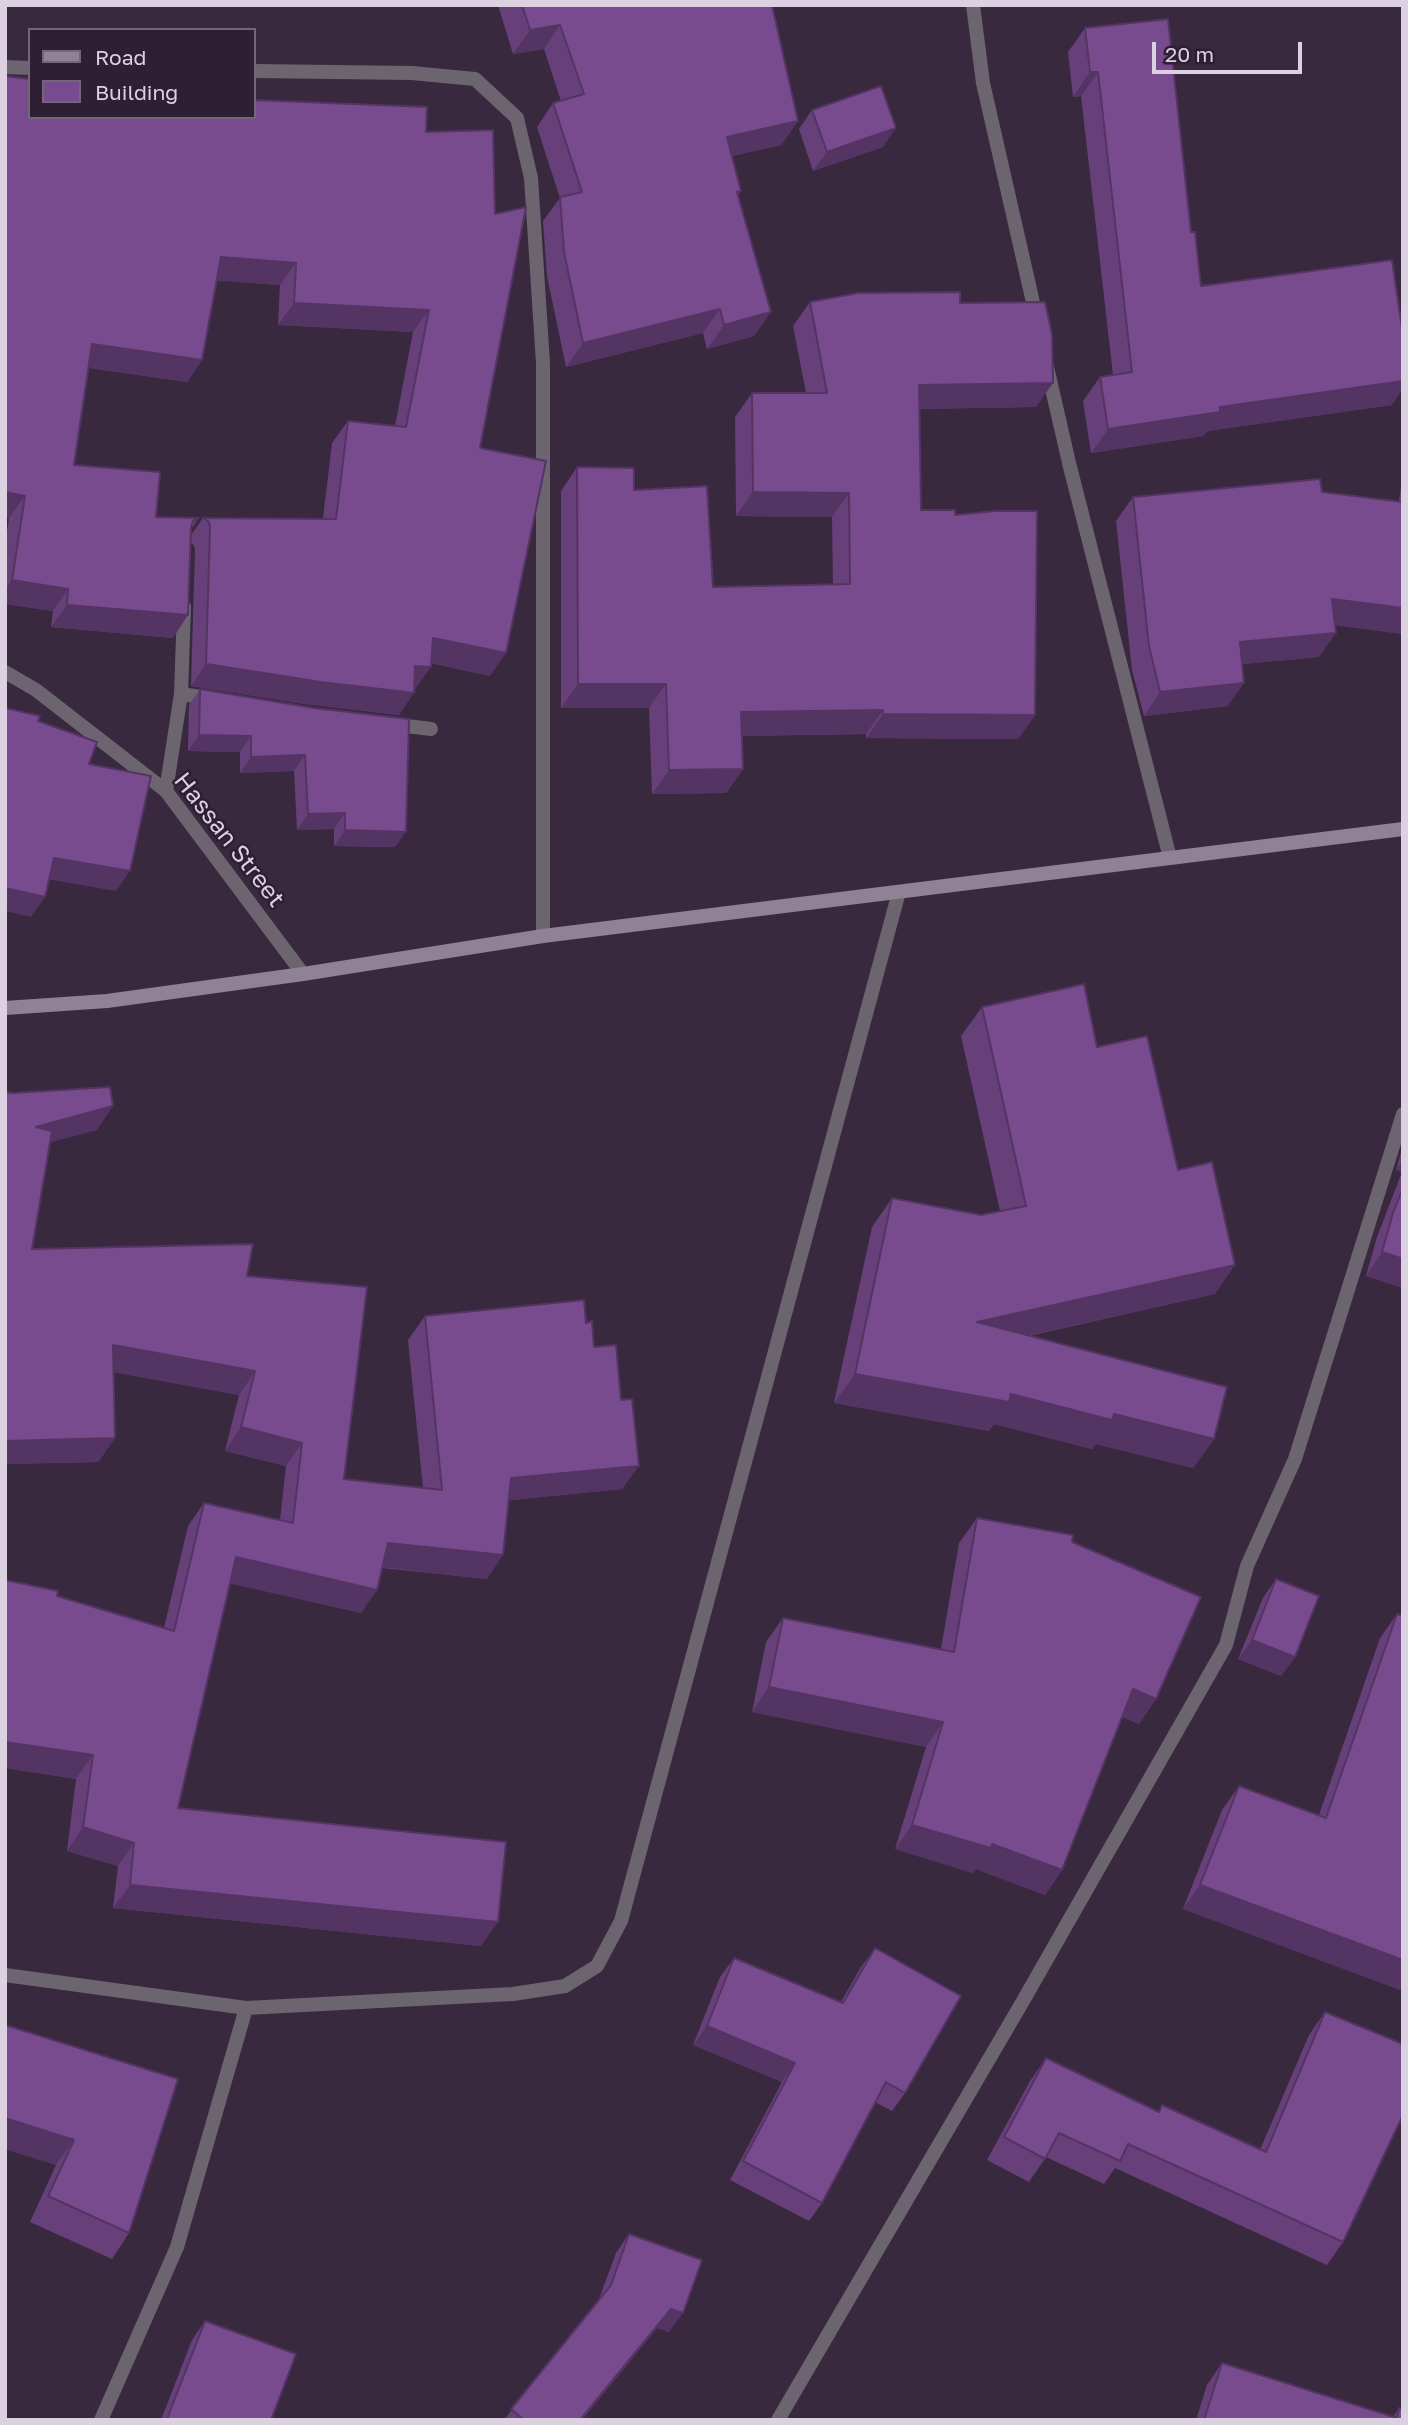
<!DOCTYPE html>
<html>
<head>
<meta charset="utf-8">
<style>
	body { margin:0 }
	#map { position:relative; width:1408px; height:2425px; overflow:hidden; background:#38293f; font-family:"Golos Text",sans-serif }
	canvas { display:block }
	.frame { position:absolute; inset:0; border:7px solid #dbd1e0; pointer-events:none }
	.legend { position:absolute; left:28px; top:28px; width:228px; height:91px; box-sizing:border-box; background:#2e1f35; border:2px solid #736679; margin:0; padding:9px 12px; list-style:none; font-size:21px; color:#dbd1e0 }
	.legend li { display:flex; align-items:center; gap:14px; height:35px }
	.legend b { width:35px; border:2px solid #736679 }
	.scale { position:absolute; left:1152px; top:42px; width:150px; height:32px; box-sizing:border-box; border:4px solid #dbd1e0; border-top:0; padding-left:9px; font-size:21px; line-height:24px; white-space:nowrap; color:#dbd1e0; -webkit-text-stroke:5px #2e1f35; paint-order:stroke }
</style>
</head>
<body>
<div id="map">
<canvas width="1408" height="2425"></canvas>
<div class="frame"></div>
<ul class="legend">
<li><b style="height:9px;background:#8e8294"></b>Road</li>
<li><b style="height:19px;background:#784b8e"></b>Building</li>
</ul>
<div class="scale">20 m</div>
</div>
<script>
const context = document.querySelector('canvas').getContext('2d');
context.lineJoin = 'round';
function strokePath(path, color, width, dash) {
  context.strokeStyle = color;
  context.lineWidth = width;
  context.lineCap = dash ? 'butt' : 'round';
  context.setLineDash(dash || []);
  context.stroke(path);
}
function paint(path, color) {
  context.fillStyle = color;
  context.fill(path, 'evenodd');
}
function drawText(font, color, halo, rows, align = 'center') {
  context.font = font + ' "Golos Text",sans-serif';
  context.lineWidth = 5;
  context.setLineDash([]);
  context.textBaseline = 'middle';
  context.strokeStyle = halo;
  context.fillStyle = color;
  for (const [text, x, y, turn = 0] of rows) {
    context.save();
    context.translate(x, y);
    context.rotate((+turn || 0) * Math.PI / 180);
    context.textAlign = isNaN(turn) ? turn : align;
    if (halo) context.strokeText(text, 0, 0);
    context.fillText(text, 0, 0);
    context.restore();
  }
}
strokePath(new Path2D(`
	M181,694L214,699
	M390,724L431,729
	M166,791L181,694L184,607`), '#6c6570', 14);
strokePath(new Path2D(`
	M973,5L983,83L1037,320
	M5,67L30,68
	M254,71L412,73L475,79L517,118L531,178L543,363V936
	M1047,367L1070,467L1170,858
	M5,672L36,690L166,791L303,974
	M5,1975L246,2008L513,1994L565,1986L597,1966L621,1921L899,892
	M101,2420L177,2247L246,2008
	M778,2420L1023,2001L1226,1645L1247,1566L1295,1459L1403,1114`), '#6c6570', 14);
strokePath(new Path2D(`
	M5,1008L107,1001L303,974L543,936L1403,829`), '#8e8294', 14);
paint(new Path2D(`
	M498,5H772L798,121L781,145L732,156L741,191L738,195L754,336L707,349L703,333L566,367L547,276L543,221L560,198L537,127L553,103L561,101L544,49L513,54Z
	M1085,28L1191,232L1201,286L1392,405L1207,431L1203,436L1091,453L1083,401L1100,377L1113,375L1081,96L1073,97L1068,52Z
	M5,76L426,132L480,448L490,676L431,663L399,715L305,704L191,686L195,549L193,544L190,542L173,638L51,627L53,611L5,604V544L9,518L5,517ZM217,280L280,285L278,325L413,332L395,426L348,421L332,443L323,518H203L191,535V529L199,518L156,517L74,465L89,368L187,382L202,360Z
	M812,110L883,147L813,171L799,129Z
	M810,302L960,303L1036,407L920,409L921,510L955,515L1035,715L1018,739L866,738V734L742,736L743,769L726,793L652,794L649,708H561V491L577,467L634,490L713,587L833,584L832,517L736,516L735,417L752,393H806L793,326Z
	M1403,473V634L1335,625L1319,657L1242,664L1228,706L1144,716L1132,670L1116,521L1133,497L1322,492L1399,501Z
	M200,689L314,708L395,847L334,846V829L297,830L294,771L240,773V752L188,751L189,705Z
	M982,1007L1097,1047L1178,1170L1215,1294L1028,1336L1214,1439L1193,1468L1096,1444L1092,1449L994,1424L989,1431L834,1403L872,1227L892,1198L981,1215L1000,1211L961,1036Z
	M5,1092L97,1130L50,1142L32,1249L247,1276L344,1479L423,1488L408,1340L425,1316L586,1323L594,1347L622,1489L509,1500L487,1579L382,1568L361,1613L230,1583L178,1808L481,1946L113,1908L118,1866L67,1851L76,1779L5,1768V1580L164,1628L188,1526L204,1503L280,1520L286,1466L225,1451L239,1395L113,1372L115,1438L98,1462L5,1464Z
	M1403,1145V1288L1366,1276L1377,1237L1402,1172L1396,1170Z
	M977,1518L1072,1542L1156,1699L1139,1724L1122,1717L1062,1870L1045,1895L976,1869L973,1873L895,1849L926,1747L752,1712L766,1642L783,1618L941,1649L959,1543Z
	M1276,1579L1295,1657L1281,1676L1238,1659L1263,1598Z
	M1397,1614L1403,1991L1183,1909L1222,1810L1239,1786L1319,1815L1380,1638Z
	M875,1948L905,2093L892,2111L875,2102L822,2203L809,2221L730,2180L782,2082L693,2045L720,1977L734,1958L841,2002L861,1967Z
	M1325,2012L1343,2242L1327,2265L1115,2168L1104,2184L1046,2157L1029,2182L987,2160L1030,2081L1046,2058L1158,2112L1162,2105L1260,2150L1309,2035Z
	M5,2025L129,2233L112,2259L30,2222L56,2165L5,2149Z
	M629,2234L669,2332L657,2328L582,2420H504L599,2299L616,2253Z
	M205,2321L271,2420H161L192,2340Z
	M1222,2363L1393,2417L1399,2408L1403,2420H1196L1207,2385Z`), '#67407a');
paint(new Path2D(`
	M560,25L544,49L513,54L530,30Z
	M1090,72H1098L1081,96L1073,97Z
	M798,121L781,145L710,161L727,137Z
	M896,128L883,147L813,171L827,152Z
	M221,257L296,263L280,285L206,280Z
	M294,303L429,310L413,332L278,325Z
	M720,309L703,333L566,367L583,343Z
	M771,312L754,336L707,349L724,325Z
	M92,344L202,360L187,382L77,366Z
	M1403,381V389L1392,405L1207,431L1203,436L1091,453L1108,429L1220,407Z
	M1053,383L1036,407L902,409L919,385Z
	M5,492L25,496L9,518L5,517Z
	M753,492L849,493L832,517L736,516Z
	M12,580L68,589L53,611L5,604V590Z
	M1332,599L1403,608V634L1316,623Z
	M67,605L188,615L173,638L51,627Z
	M1336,633L1319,657L1223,666L1240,642Z
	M433,638L506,653L490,676L417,660Z
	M206,664L414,693L399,715L305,704L191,686Z
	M415,666L431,667L415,689L400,688Z
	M1244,683L1228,706L1144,716L1160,692Z
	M578,684H666L649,708H561Z
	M883,710L866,734L724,736L741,712Z
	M883,714L1035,715L1018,739L866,738Z
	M199,735L251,736L240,752L188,751Z
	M305,755L294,771L240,773L251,757Z
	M743,769L726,793L652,794L669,770Z
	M345,813L334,829L297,830L308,814Z
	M345,830L406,832L395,847L334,846Z
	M54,858L130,871L116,891L40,878Z
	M5,888L45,897L31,917L5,911Z
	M113,1106L97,1130L20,1150L36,1127Z
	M1403,1160V1170L1402,1172L1396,1170Z
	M1382,1252L1403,1259V1288L1366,1276Z
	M1235,1265L1215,1294L956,1351L977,1322Z
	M113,1345L255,1371L239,1395L96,1369Z
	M855,1374L1011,1394L1114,1414L1214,1439L1193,1468L1096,1444L1092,1449L994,1424L989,1431L834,1403Z
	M241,1427L302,1443L286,1466L225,1451Z
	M115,1438L98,1462L5,1464V1441Z
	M639,1466L622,1489L495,1502L511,1478Z
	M388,1543L503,1555L487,1579L372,1566Z
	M236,1557L377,1590L361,1613L219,1581Z
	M1252,1640L1295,1657L1281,1676L1238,1659Z
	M769,1687L943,1722L926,1747L752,1712Z
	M1133,1689L1156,1699L1139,1724L1116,1714Z
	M5,1742L93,1755L76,1779L5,1768Z
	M912,1825L992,1844L1062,1870L1045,1895L976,1869L973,1873L895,1849Z
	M83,1827L134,1843L118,1866L67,1851Z
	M130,1885L498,1922L481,1946L113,1908Z
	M1200,1885L1403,1960V1991L1183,1909Z
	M707,2026L795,2063L782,2082L693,2045Z
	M5,2118L74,2140L56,2165L5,2149Z
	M671,2309L683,2313L669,2332L657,2328L582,2420H580Z`), '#543463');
const building = new Path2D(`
	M522,5H772L798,121L727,137L741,191L737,192L771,312L724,325L720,309L583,343L564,252L560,197L582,192L553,103L584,94L560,25L530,30Z
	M1168,19L1191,232H1195L1201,286L1392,260L1403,335V381L1220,407V412L1108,429L1100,377L1132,372L1098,72H1090L1085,28Z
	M5,76L30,79V117H254V100L427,107L426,132L493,130L495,214L526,207L480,448L546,461L506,653L433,638L431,667L415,666L414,693L321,682L206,664L210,527L209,522L203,518L336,519L348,421L406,427L429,310L294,303L296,263L221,257L202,360L92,344L74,465L160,472L156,517L199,518L193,521L191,527L188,615L67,605L68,589L12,580L25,496L5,492Z
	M881,86L896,128L827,152L812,110Z
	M960,292V303L1045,302L1052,334L1053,383L919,385L921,510H955V515L995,511H1037L1035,715L883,714V710L741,712L743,769L669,770L666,684H578L577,467L634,468V490L707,486L713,587L850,584L849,493L753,492L752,393H827L810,302L858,293Z
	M1320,479L1322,492L1403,502V608L1332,599L1336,633L1240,642L1244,683L1160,692L1149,646L1133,497Z
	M200,689L314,708L409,719L406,832L345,830V813L308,814L305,755L251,757V736L199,735Z
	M5,708L40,716L38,721L97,742L89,764L151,776L130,871L54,858L45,897L5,888Z
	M1084,984L1097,1047L1147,1036L1178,1170L1212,1162L1235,1265L977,1322L1227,1387L1214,1439L1114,1414L1112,1420L1011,1394L1009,1402L855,1374L892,1198L981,1215L1026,1206L982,1007Z
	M110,1087L113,1106L36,1127L52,1131L32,1249L253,1244L247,1276L367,1287L344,1479L442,1490L425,1316L584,1300L586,1323L592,1321L594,1347L616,1345L621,1400L632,1399L639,1466L511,1478L503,1555L388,1543L377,1590L236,1557L178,1808L506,1842L498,1922L130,1885L134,1843L83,1827L93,1755L5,1742V1580L58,1591L57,1596L174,1631L204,1503L293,1523L302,1443L241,1427L255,1371L113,1345L115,1438L5,1441V1169L6,1164H5V1092L13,1093Z
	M1403,1188V1259L1382,1252L1393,1213Z
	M977,1518L1073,1535L1072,1542L1201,1597L1156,1699L1133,1689L1062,1870L992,1844L991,1848L912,1825L943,1722L769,1687L783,1618L954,1652Z
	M1276,1579L1319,1596L1295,1657L1252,1640Z
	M1397,1614L1403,1616V1960L1200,1885L1239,1786L1326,1818Z
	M875,1948L961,1996L905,2093L886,2082L822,2203L743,2161L795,2063L707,2026L734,1958L843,2003Z
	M1325,2012L1403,2044V2115L1343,2242L1128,2144L1120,2161L1059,2133L1045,2159L1004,2137L1046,2058L1159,2112L1162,2105L1266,2152Z
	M5,2025L178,2079L129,2233L48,2196L74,2140L5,2118Z
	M629,2234L702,2260L683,2313L671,2309L580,2420H524L511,2409L611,2285Z
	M205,2321L296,2354L271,2420L167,2419Z
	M1222,2363L1397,2418L1399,2408L1403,2409V2420H1204Z`);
paint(building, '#784b8e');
strokePath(building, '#543463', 2);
drawText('24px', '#dbd1e0', '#2e1f35', [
	["Hassan Street",229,840,52]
]);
</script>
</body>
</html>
